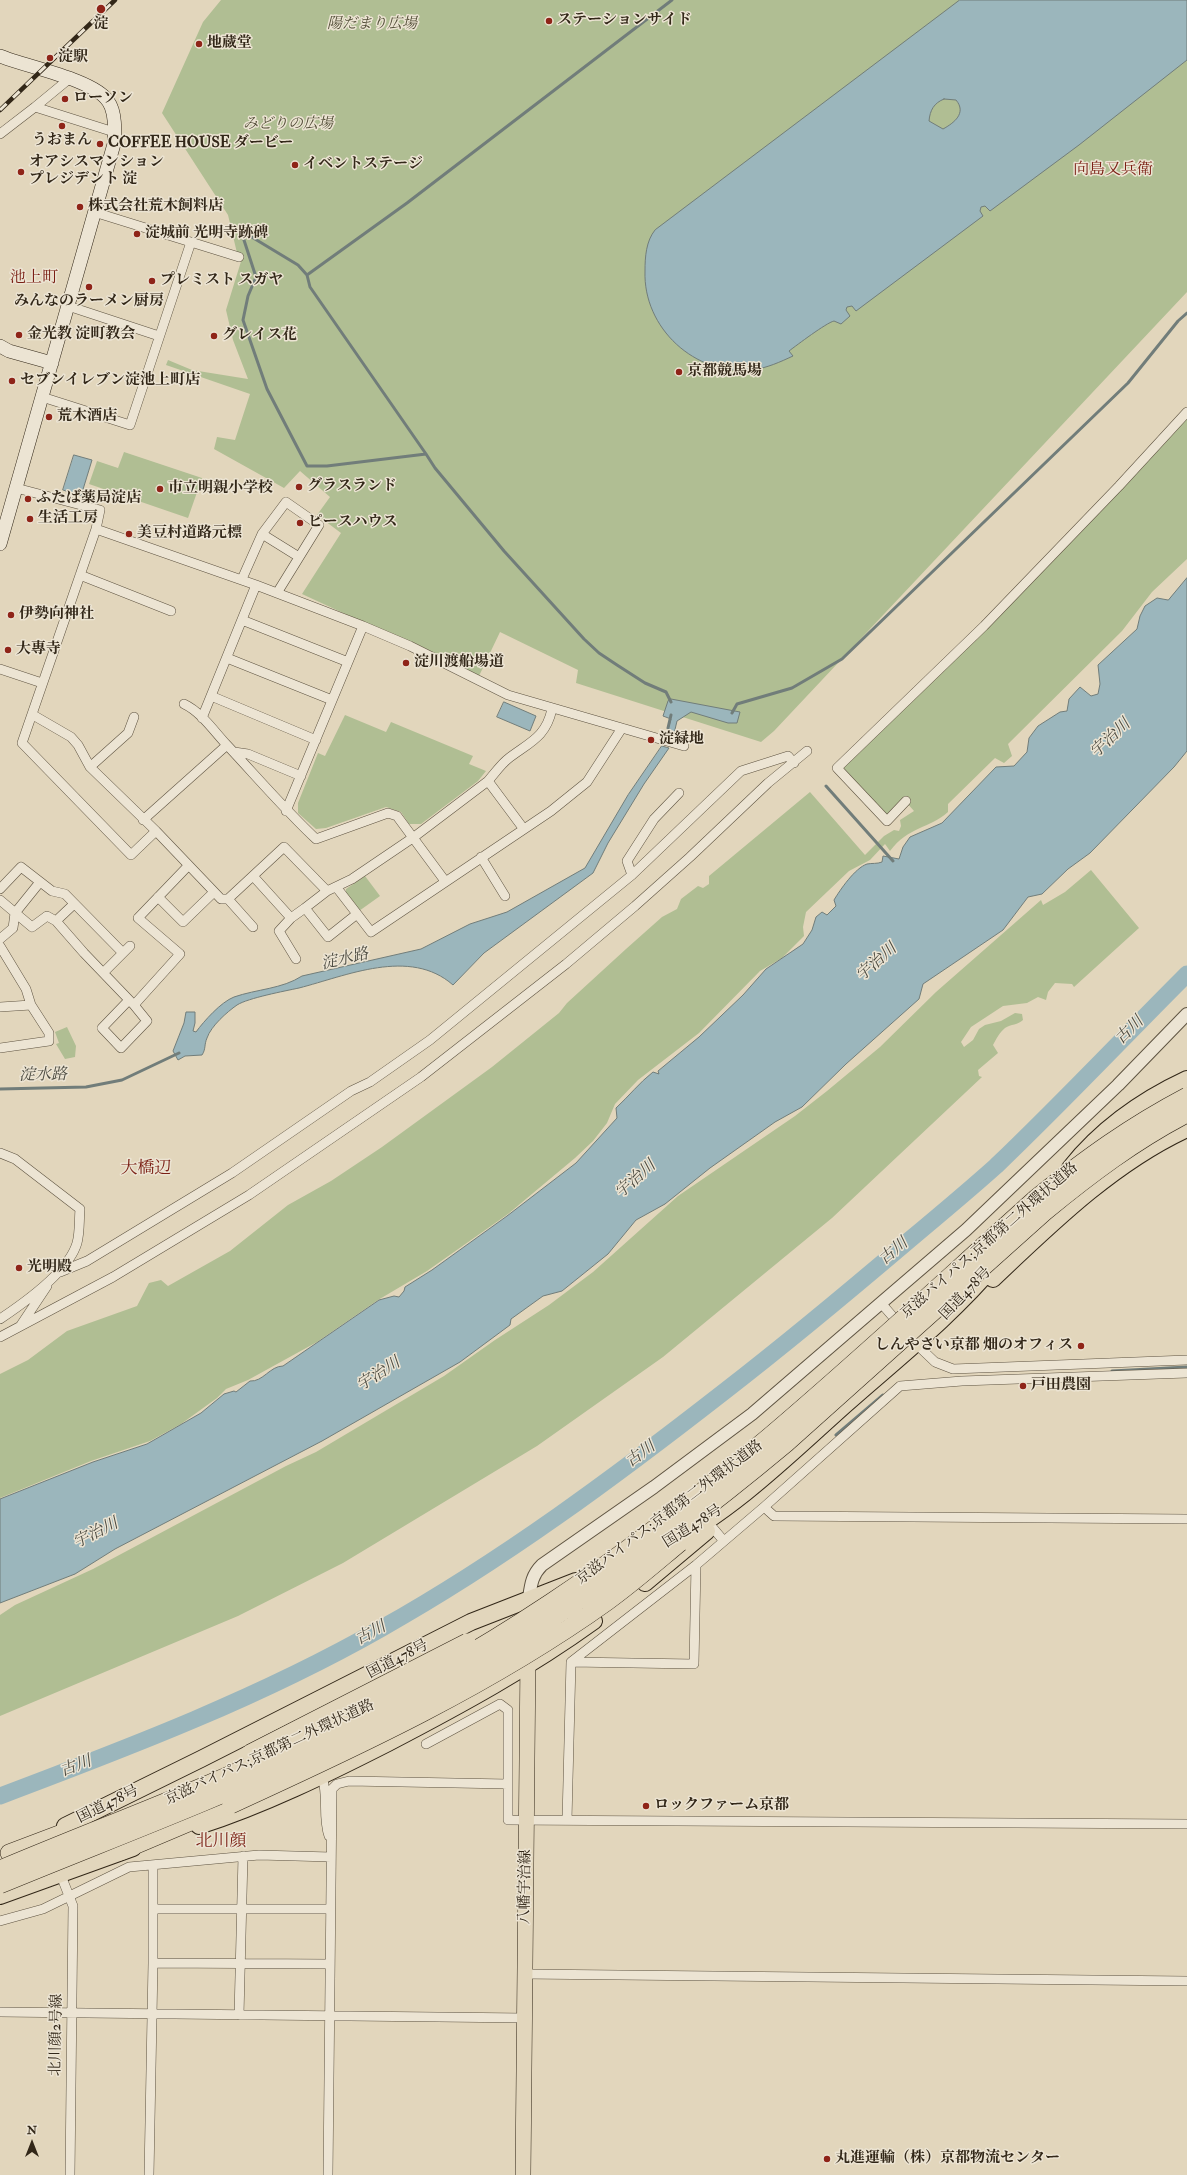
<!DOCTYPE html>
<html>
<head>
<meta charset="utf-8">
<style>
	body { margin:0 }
	#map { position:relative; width:1187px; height:2175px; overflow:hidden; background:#e2d6bc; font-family:"IM FELL Double Pica",serif }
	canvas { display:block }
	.north { position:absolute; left:12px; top:2123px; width:40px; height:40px; -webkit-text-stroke:3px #ece4d3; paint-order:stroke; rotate:0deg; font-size:11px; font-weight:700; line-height:16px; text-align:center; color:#322718 }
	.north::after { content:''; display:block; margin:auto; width:14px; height:18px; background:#322718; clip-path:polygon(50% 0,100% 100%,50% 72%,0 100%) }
</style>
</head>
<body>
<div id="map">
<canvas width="1187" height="2175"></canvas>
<div class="north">N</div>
</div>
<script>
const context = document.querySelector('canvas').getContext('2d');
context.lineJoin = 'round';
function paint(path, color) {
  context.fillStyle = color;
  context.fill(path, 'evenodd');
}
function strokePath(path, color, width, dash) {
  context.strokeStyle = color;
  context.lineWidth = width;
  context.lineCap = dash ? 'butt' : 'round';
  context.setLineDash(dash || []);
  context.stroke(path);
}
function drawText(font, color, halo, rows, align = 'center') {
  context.font = font + ' "IM FELL Double Pica","Noto Serif JP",serif';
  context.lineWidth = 3;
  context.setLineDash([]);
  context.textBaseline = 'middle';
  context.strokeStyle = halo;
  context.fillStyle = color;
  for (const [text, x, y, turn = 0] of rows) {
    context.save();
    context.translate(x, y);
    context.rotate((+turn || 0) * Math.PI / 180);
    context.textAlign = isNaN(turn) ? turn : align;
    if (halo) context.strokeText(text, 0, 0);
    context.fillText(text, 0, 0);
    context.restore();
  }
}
paint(new Path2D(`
	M221,0H1187V292L774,731L761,742L576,683L578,670L500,632L479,676L302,594L341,533L317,515L330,497L300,471L284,488L214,449L217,437L235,440L250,394L166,365L168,360L192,370L248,379L233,340L226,310L243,255L237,253L228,215L162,113L203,22Z
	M1187,412V559L1152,592L1122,631L1008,744L1012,756L1004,763L995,758L948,804V812C929,829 909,826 890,851L885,844L870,860L849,871L806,912L803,927L804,936L782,958L760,971L699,1033L638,1080L615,1104L607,1123L593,1141L575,1158L508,1214L427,1271L378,1300L317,1342L248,1380L226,1389L217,1398L181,1424L150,1441L91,1461L0,1498V1374L28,1360L67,1331L137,1306L149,1283L161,1280L168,1286L230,1251L288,1205L331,1181L382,1147L492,1067L559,1013L567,1003L626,949L662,917L677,909L681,899L698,886L703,888L709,884V876L810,792L865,855L884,836L894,830L899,831L901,826L900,820L914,811L906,802L887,821L837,768L984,626Z
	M124,452L202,478L188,518L89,484L97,461L118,468Z
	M345,715L386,732L391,722L473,756L469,764L486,771L478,781L421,824H409L401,812L386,807L326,828L316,829L298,813V803L318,753L325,756Z
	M1091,870L1139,928L1074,987L1072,984L1055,983L1048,992L1046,1000L1038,997L1027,1003L1003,1006L971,1027L961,1042L964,1047L973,1040L979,1029L985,1025L1001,1021L1015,1013L1022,1014L1023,1020C1018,1025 1011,1024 1005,1028C1000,1032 996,1039 993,1045L998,1053L978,1070L979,1076L982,1077L832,1218L663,1357L537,1446L343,1563L238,1616L0,1716V1615L15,1605L93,1569L286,1466L316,1452L444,1376L495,1340L549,1305L593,1272L678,1196L795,1116L827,1091L880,1047L936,992L1041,900L1043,905L1065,892Z
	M365,876L380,896L359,911L346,894V889Z
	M67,1027L76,1046L75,1057L65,1059L56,1044L59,1043L55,1032Z`), '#b0be93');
const water = new Path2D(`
	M960,0H1187V60L1079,145L990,211L985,206L981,207L980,211L983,216L856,311L852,306L847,307L846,310L850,316L841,324L834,321C826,323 797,345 789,351L793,356C780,362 767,368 752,370C695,376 643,328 645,271C645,257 646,241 655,230ZM944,99L956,100C967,113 954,123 943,129L929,121C930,110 934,103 944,99Z
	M74,455L92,460L81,496L63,490Z
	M1187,578V751L1174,767L1090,853L1068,869L1042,894L1028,897L1003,930L923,984L919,999L846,1064L802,1107L775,1122L710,1168L665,1204L636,1220L608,1254L562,1291L543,1296L511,1319L510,1325L460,1362L322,1441L115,1549L75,1574L0,1603V1499L93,1462L147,1444L201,1413L224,1394L234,1391L236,1392L250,1381C263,1382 270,1366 283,1366L379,1300L394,1296L399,1297L404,1291L405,1287L432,1270L507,1216L576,1163L617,1118L616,1108C629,1096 639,1083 653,1072L659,1074L658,1071L699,1037L743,995L766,969L803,944L812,930L816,917L822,912L827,915L836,906L834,900C840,890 855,868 867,864C872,863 877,864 882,862L883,856L899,859L903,847L910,837L942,823L996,767L1014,766L1027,752L1029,738L1038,726L1060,712L1067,711L1069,699L1080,687L1091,696L1098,694L1100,684L1098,665L1137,629L1140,616L1145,606L1157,598L1168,600Z
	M671,699L740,712L737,723H728L691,712L677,721L673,738L666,736L671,719L663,716L668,701Z
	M504,702L536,716L530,731L497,717Z
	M662,746L669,748L644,784L608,843L593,873L484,953L453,985C410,947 346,976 299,988C285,991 248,998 237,1005C227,1012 211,1026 207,1038C204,1045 206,1049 202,1055L185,1056L178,1060L173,1051L184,1023L186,1012H195V1023L193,1031L196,1032C204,1021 221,1002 234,997C257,989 282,989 302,976L421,949L470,924L507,912L585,868L628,795Z`);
paint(water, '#9bb6bc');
strokePath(water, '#717d7a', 1);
strokePath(new Path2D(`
	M307,275L407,203L672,0
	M426,454L327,466H307L267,389L243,320L248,296L256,277L242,234L250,236L298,265L307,275L310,287L426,454L435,468L504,551L584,639L599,653L617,665L645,683L666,692L671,702
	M732,713L737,704L792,688L842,659L1128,383L1178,321L1187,313
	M668,728L671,715
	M826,786L893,861
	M0,1089L86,1087L122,1080L179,1053
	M1112,1371L1187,1367
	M836,1435L883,1395`), '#717d7a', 3);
strokePath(new Path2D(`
	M0,1796C130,1747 261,1697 382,1628C503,1560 616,1476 725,1391C787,1343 847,1293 907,1242C937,1217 967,1192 996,1166C1061,1104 1123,1038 1187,974`), '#9bb6bc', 17);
const minor = new Path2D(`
	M35,107L69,79
	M0,134L35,107L114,132
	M94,212L239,257
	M68,306L159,336
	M42,397L130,425L191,242
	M16,488L100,510L96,529L22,743L131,855L156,831
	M96,529L256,585L363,626L410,646L508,695L684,746
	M262,534L299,557
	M80,575L171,611
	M242,579L262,534L286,502L319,525L277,593
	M242,620L348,662
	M227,658L332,700
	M0,669L42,683
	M211,696L316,740
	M184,704C201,712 213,730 226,744C256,776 284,809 316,839L388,813L397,816L445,881
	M33,715L71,737L78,745L90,767L156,831L221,899H228L284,847L327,891
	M202,718L256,585
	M234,752L248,754L301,776
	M90,767L128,733L134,717
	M488,781C495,773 501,764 509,758C530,742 546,737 552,709
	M906,801L887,821L837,768L984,626L1119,486L1187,412
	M286,811L363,626
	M143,820L227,745
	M481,857L505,896
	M632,875L627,861L654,819L679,793
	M253,876L291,918
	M337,888L371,932L551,811L587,782L622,728
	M0,889L21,867L52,891L65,894L123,953
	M158,897L183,922L214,892
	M228,899L253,927
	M0,900L32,927L47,916L56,921L84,953L134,1005L180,954L138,918L188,866
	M305,908L328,937L357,914
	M56,921L74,904
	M0,939L13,928L15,913L40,882
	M0,946L26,989L31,1005L49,1033V1041L0,1048
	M296,959L279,931L291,918L305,908L327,891L352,879L414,837L488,781L523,828
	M104,972L130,946
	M129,1000L102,1028L121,1048L147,1021L134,1005
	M0,1007L31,1005
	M0,1153L15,1159L80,1209C79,1220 80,1232 77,1243C69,1271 24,1303 0,1319
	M60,1272L87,1261L232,1173L351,1091L370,1082L430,1040L632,875L741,771L788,756L794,763
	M881,1303L900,1325
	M21,1325L47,1286
	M0,1337L113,1277L249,1195L421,1077L566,964L635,906L690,857L768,783L807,751
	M913,1341L935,1362L953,1369L1187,1360
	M764,1507L774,1516L1187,1519
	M712,1527L723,1540
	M571,1662L694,1664L696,1565
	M426,1744L500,1704L508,1710V1820L1187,1824
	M322,1777C329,1797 322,1816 329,1836
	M567,1820L571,1662L696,1565L764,1507L900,1386L962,1381L1187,1373
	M60,1873L73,1906L70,2175
	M153,1909H330
	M0,1921L43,1909L129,1867L259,1855L331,1857
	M153,1963L330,1964
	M525,1974L1187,1981
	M0,2012L525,2018
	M239,2015L243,1856
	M149,2175L153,1963V1865
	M328,2175L332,1789L337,1784L349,1781L508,1784`);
const tertiary = new Path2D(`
	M529,1598C531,1584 532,1575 542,1565L654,1487L752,1414L881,1303L966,1230L1118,1085L1187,1014`);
const secondary = new Path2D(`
	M0,56C26,67 93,79 108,101C116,112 115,131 114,144L0,544
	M0,346L9,351L52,363`);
const primary = new Path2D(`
	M523,2175L528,1655`);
const trunk = new Path2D(`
	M1070,1168C1101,1129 1142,1100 1187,1079
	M993,1279C1051,1224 1113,1163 1187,1129
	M665,1546C733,1511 789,1455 845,1405C897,1359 953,1315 997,1262
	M645,1583L707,1531
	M65,1826L201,1759L471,1622L576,1581
	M199,1826C264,1805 327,1774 388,1743C459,1706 529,1668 594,1621
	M0,1896L133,1848`);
const motorway = new Path2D(`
	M120,1852L231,1805
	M9,1853L83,1825`);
strokePath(minor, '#5e5341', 10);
strokePath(tertiary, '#5e5341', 14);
strokePath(secondary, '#322718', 14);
strokePath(primary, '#322718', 16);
strokePath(trunk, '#322718', 18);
strokePath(motorway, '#322718', 18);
strokePath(minor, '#ece4d3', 9);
strokePath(tertiary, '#ece4d3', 12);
strokePath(secondary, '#ece4d3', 13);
strokePath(primary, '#e2d6bc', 15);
strokePath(trunk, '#e2d6bc', 16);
strokePath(motorway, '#e2d6bc', 17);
const rail = new Path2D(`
	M0,110L115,0`);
strokePath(rail, '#322718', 4.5);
strokePath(rail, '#ece4d3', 3, [9]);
const motorwayBridge = new Path2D(`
	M250,1753L467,1642
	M231,1805C360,1746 491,1685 607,1602C632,1584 656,1563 680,1543
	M0,1869C102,1826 206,1788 306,1740C390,1700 473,1654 551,1602C727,1486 880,1338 1036,1198C1086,1158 1130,1126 1187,1096
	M0,1885C104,1842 209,1803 311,1755C484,1674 641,1565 787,1443L1045,1212C1090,1175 1135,1141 1187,1114`);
strokePath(motorwayBridge, '#322718', 18, []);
strokePath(motorwayBridge, '#e2d6bc', 17);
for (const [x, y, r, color] of [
	[101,9,5,"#8f2418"],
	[549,21,4,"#8f2418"],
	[199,44,4,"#8f2418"],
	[50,58,4,"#8f2418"],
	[65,99,4,"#8f2418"],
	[62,126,4,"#8f2418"],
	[100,144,4,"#8f2418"],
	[295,165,4,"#8f2418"],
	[21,172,4,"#8f2418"],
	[80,207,4,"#8f2418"],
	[137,234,4,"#8f2418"],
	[152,281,4,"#8f2418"],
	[89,287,4,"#8f2418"],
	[19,335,4,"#8f2418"],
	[214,336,4,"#8f2418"],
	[679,372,4,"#8f2418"],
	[12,381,4,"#8f2418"],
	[49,417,4,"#8f2418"],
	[299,487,4,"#8f2418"],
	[160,489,4,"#8f2418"],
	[28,499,4,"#8f2418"],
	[30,519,4,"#8f2418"],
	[300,523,4,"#8f2418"],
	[129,534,4,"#8f2418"],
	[11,615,4,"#8f2418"],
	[8,650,4,"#8f2418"],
	[406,663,4,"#8f2418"],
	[651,740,4,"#8f2418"],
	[19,1268,4,"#8f2418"],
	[1081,1346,4,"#8f2418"],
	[1023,1386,4,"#8f2418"],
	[646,1806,4,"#8f2418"],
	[827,2159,4,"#8f2418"]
]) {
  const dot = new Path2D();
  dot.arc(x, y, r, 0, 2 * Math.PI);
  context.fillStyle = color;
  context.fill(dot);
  strokePath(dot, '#ece4d3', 1.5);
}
drawText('bold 15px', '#322718', '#ece4d3', [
	["ステーションサイド",557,21],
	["淀",101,25,"center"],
	["地蔵堂",207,44],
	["淀駅",58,58],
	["ローソン",73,99],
	["うおまん",62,141,"center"],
	["COFFEE HOUSE ダービー",108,144],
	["オアシスマンション",29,163],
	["プレジデント 淀",29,180],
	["イベントステージ",303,165],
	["株式会社荒木飼料店",88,207],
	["淀城前 光明寺跡碑",145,234],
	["プレミスト スガヤ",160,281],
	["みんなのラーメン厨房",89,302,"center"],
	["金光教 淀町教会",27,335],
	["グレイス花",222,336],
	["京都競馬場",687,372],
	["セブンイレブン淀池上町店",20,381],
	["荒木酒店",57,417],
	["グラスランド",307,487],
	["市立明親小学校",168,489],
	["ふたば薬局淀店",36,499],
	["生活工房",38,519],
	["ピースハウス",308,523],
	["美豆村道路元標",137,534],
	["伊勢向神社",19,615],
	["大專寺",16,650],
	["淀川渡船場道",414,663],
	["淀緑地",659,740],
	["光明殿",27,1268],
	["しんやさい京都 畑のオフィス",1073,1346,"right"],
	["戸田農園",1031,1386],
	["ロックファーム京都",654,1806],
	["丸進運輸（株）京都物流センター",835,2159]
], 'left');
drawText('italic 15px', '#524d37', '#ece4d3', [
	["陽だまり広場",372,25],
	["みどりの広場",288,125]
]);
drawText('15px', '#322718', '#ece4d3', [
	["京滋バイパス;京都第二外環状道路",990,1241,-41],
	["国道478号",966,1294,-46],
	["京滋バイパス;京都第二外環状道路",670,1513,-37],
	["国道478号",693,1527,-32],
	["国道478号",398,1660,-27],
	["京滋バイパス;京都第二外環状道路",270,1753,-25],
	["国道478号",108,1805,-26],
	["八幡宇治線",526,1887,-89],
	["北川顔2号線",57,2035,-89]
]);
drawText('16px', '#7a1f14', '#ece4d3', [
	["向島又兵衛",1113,171],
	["池上町",34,279]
]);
drawText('italic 16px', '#4c4b41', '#ece4d3', [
	["宇治川",1111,739,-44],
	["淀水路",345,960,-13],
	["宇治川",877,963,-42],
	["古川",1130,1031,-45],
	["淀水路",43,1076,-1],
	["宇治川",636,1180,-42],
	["古川",894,1252,-40],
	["宇治川",379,1375,-33],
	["古川",641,1455,-36],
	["宇治川",96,1534,-27],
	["古川",371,1634,-28],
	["古川",76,1767,-21]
]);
drawText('17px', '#7a1f14', '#ece4d3', [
	["大橋辺",146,1169],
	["北川顔",221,1842]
]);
</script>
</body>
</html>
